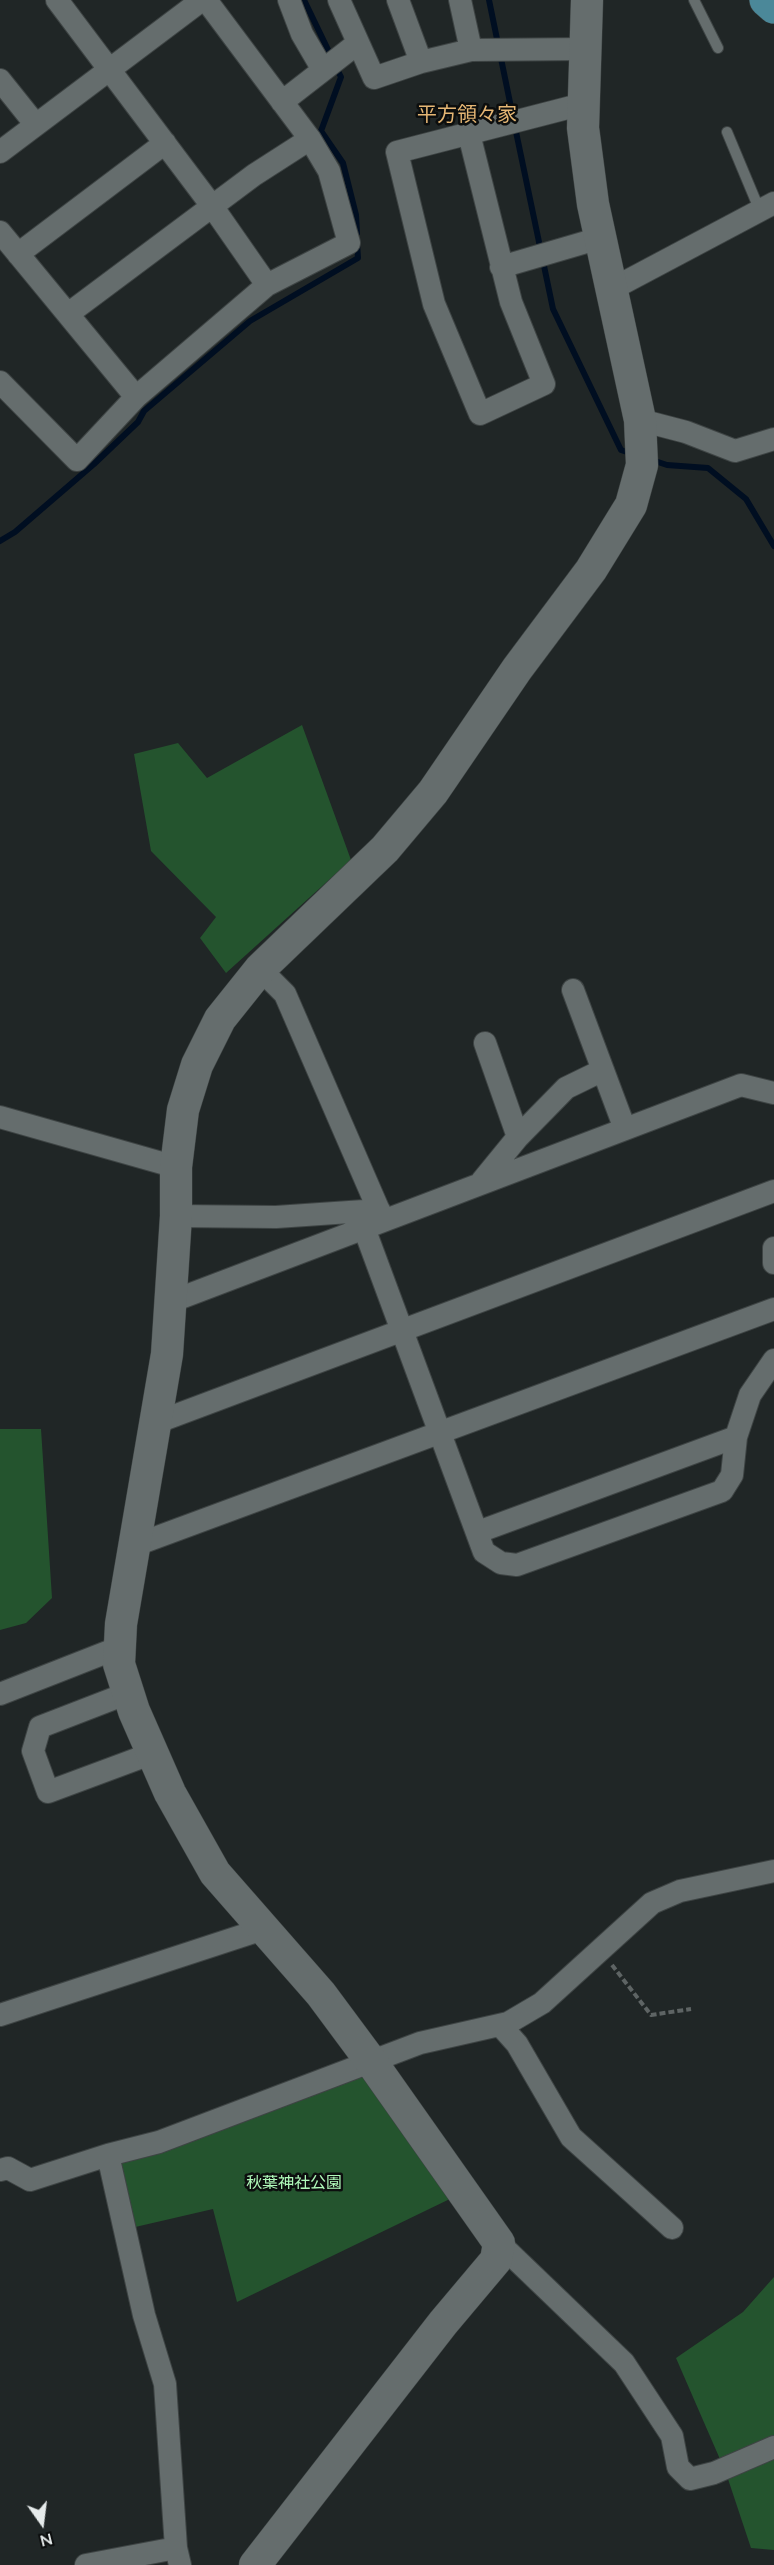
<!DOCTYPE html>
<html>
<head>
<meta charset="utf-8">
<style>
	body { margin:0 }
	#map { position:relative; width:774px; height:2565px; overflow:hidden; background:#202626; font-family:Lato,sans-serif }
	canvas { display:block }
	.north { position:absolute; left:12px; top:2493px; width:60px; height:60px; -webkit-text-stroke:4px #0c0e0e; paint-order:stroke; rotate:166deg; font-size:16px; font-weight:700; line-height:24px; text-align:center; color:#e6ebeb }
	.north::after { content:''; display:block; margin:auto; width:21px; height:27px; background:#e6ebeb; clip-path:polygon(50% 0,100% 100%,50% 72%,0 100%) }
</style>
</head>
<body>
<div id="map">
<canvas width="774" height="2565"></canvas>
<div class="north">N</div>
</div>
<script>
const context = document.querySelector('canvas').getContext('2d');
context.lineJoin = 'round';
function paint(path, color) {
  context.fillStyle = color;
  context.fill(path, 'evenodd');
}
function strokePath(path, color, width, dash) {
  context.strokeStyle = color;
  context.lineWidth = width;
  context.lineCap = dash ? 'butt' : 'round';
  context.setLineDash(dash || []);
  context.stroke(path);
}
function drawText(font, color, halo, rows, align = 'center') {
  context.font = font + ' Lato,"Noto Sans JP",sans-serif';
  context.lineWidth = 5;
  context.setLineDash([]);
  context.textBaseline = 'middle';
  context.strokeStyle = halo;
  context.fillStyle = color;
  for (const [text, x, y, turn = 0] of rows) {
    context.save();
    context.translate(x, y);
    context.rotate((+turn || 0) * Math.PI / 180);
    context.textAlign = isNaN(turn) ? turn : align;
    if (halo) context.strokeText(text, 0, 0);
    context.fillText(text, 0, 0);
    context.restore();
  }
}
paint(new Path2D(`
	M302,725L351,860L226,973L200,938L216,917L151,851L134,754L178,743L207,778Z
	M0,1429H41L52,1598L26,1623L0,1630Z
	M366,2068L456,2196L237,2302L213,2209L131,2228L117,2162Z
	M774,2277V2550L751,2548L726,2473L676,2358L743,2312Z`), '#24542e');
strokePath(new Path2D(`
	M304,0L332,58
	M489,0L513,117
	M336,67L341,77L321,131L343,163L356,215L357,233
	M515,127L553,309L621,450L633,454
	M652,460L667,465L708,468L746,499L774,546
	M0,541L15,532L94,464L138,422L144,411L250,321L358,258L357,243`), '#000e21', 6);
const lane = new Path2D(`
	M694,0L718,48
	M727,132L760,211`);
const street = new Path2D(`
	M57,0L212,206L267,285
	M289,0L302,34L323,70
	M339,0L374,78L421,62L471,50L585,49
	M398,0L421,62
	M460,0L471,50
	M0,80L36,125
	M282,102L358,43
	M469,134L511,302L544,384L480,414L434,304L397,152L583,104
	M0,152L202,0
	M0,232L136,397
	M18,254L165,143
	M501,267L600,238
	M612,289L774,203
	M68,314L254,175L310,139
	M0,382L77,460L136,397L267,285L349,243L329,171L310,139L206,0
	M640,420L686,432L735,451L774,439
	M260,969L285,994L383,1220
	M573,990L625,1129
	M485,1043L518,1137
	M0,1117L176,1167
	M482,1181L518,1137L566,1088L603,1070
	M176,1216L276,1217L379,1210
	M364,1228L484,1552L501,1563L517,1565L722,1491L732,1475L736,1437
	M774,1248V1263
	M170,1302L741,1085L774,1093
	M155,1423L774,1191
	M478,1532L736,1437L750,1395L774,1360
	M133,1546L774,1309
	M128,1693L40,1727L33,1751L48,1792L153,1753
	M0,1694L120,1647
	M0,2015L263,1929
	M500,2025L517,2044L571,2137L672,2228
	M108,2155L144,2315L165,2384L176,2548L180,2565
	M0,2170L8,2168L30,2180L108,2155L159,2142L420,2043L508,2023L542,2003L652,1903L680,1891L774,1871
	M499,2243L624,2363L672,2436L678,2467L690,2479L714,2473L774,2447
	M86,2565L176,2548`);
const secondary = new Path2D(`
	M255,2565L443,2323L496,2260L499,2243L370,2060L321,1994L215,1873L170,1793L134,1711L119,1664L121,1624L167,1354L176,1216V1167L183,1110L197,1065L220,1019L260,969L385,849L433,792L517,669L591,570L631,505L642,465L640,420L593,204L583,128L587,0`);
const primary = new Path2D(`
	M766,0L774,7`);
strokePath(lane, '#3e4444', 12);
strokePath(street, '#3e4444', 24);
strokePath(secondary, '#3e4444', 33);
strokePath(primary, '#3e4444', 34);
strokePath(new Path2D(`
	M612,1965L651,2015L691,2009`), '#5e6464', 4, [6, 3]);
strokePath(lane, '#656d6d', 10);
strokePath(street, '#656d6d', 22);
strokePath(secondary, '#656d6d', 32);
strokePath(primary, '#4b8899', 33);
drawText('16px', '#b0faba', '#0c0e0e', [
	["秋葉神社公園",294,2183]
]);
drawText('20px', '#e5b674', '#0c0e0e', [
	["平方領々家",467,115]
]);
</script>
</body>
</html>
